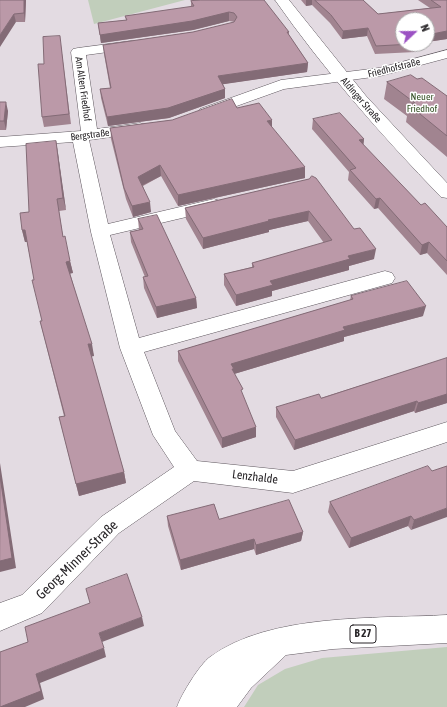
<!DOCTYPE html>
<html>
<head>
<meta charset="utf-8">
<style>
	body { margin:0 }
	#map { position:relative; width:447px; height:707px; overflow:hidden; background:#e3dbe2; font-family:"Asap Condensed",sans-serif }
	canvas { display:block }
	.north { position:absolute; left:395px; top:12px; width:40px; height:40px; box-sizing:border-box; background:#fff; border:1px solid #a9a8a9; border-radius:50%; rotate:68deg; font-size:11px; font-weight:700; line-height:16px; text-align:center; color:#282528 }
	.north::after { content:''; display:block; margin:auto; width:14px; height:18px; background:#9b51c3; clip-path:polygon(50% 0,100% 100%,50% 72%,0 100%) }
</style>
</head>
<body>
<div id="map">
<canvas width="447" height="707"></canvas>
<div class="north">N</div>
</div>
<script>
const context = document.querySelector('canvas').getContext('2d');
context.lineJoin = 'round';
function paint(path, color) {
  context.fillStyle = color;
  context.fill(path, 'evenodd');
}
function strokePath(path, color, width, dash) {
  context.strokeStyle = color;
  context.lineWidth = width;
  context.lineCap = dash ? 'butt' : 'round';
  context.setLineDash(dash || []);
  context.stroke(path);
}
function drawText(font, color, halo, rows, align = 'center') {
  context.font = font + ' "Asap Condensed",sans-serif';
  context.lineWidth = 3;
  context.setLineDash([]);
  context.textBaseline = 'middle';
  context.strokeStyle = halo;
  context.fillStyle = color;
  for (const [text, x, y, turn = 0] of rows) {
    context.save();
    context.translate(x, y);
    context.rotate((+turn || 0) * Math.PI / 180);
    context.textAlign = isNaN(turn) ? turn : align;
    if (halo) context.strokeText(text, 0, 0);
    context.fillText(text, 0, 0);
    context.restore();
  }
}
paint(new Path2D(`
	M88,0H185L94,24Z
	M447,647V707H244L258,685L285,669L322,658Z`), '#c1cebb');
const minor = new Path2D(`
	M132,41L137,42L139,45L137,48L86,55L97,129L140,123L146,125L148,128L146,131L140,133L89,140L108,224L214,199L220,201L223,205L220,209L110,235L139,338L385,271L392,273L395,278L392,283L144,352L175,431L197,461L293,471L447,422V442L293,493L194,481L119,533L42,613L0,631V603L22,595L101,517L174,467L153,435L120,348L91,232L73,142L0,147V137L81,131L71,52L73,49L78,48Z
	M447,50V58L380,76L284,89L206,117L200,115L198,112L200,109L281,80L379,68Z`);
const secondary = new Path2D(`
	M275,0H289L366,96L447,183V198L441,197C381,135 324,70 275,0Z`);
const trunk = new Path2D(`
	M447,615V643L333,649L286,655L251,688L237,707H177C181,695 200,664 210,657C270,613 375,619 447,615Z`);
strokePath(minor, '#5e575e', 1);
strokePath(secondary, '#5e575e', 1);
strokePath(trunk, '#5e575e', 1);
paint(minor, '#fff');
paint(secondary, '#fff');
paint(trunk, '#fff');
paint(new Path2D(`
	M0,0H26L25,22H16Z
	M201,0L289,32V35L308,63L307,72L223,84L225,89V98L169,118L108,126L101,98L100,89L110,88L104,54L103,45L193,32L235,22L229,21L193,30L101,43L98,23L126,20L125,16L191,7V1Z
	M301,0H363L378,14L430,8L418,0H447V39L427,42V20L419,44L416,45L415,52L375,54L367,36L342,39L330,23L312,5L306,6Z
	M61,46L71,124L44,127L42,117L44,64Z
	M417,79L447,96V157L406,122L407,116L384,99L387,82Z
	M0,102L8,111L6,130H0Z
	M237,108L272,127L305,178L178,206L161,176L143,186L151,212L133,217L126,199L111,139L110,128L172,120Z
	M313,119L364,139L363,145L421,205L447,227V275L427,253L420,255L378,208L374,209L348,180L349,172L312,129Z
	M56,141L66,210L59,211L63,237L70,261L73,273H70L94,356H91L124,472L126,483L79,496L59,417L64,416L40,321H42L27,242H25L22,230Z
	M309,179L374,259L349,266V270L272,291V296L236,306L224,285V274L252,267V263L324,243L308,221L269,230V232L203,249L186,219L185,208Z
	M138,219L196,298L197,308L157,318L144,288L143,277H145L131,242L130,232L139,230Z
	M351,296L423,316L344,337V341L234,374L242,395L256,437L222,448L178,361V351L350,300Z
	M447,358V403L415,413L414,411L294,450L276,417V407L321,398Z
	M432,471L411,530L408,526L349,548L328,512L330,502Z
	M167,516L219,519L303,532L301,541L256,555L254,549L181,570L168,526Z`), '#a18490');
paint(new Path2D(`
	M24,0H26L25,22L24,13Z
	M306,0H312V5L306,6Z
	M229,12V21L193,30L101,43L100,35Z
	M14,14L16,22L0,47V35Z
	M368,28L367,36L342,39L343,31Z
	M447,31V39L427,42V35Z
	M308,63L307,72L218,85V76Z
	M225,89V98L169,118L108,126L107,117Z
	M6,102L8,111L6,130L4,121Z
	M272,120V130L267,121Z
	M364,139L363,149L359,140Z
	M56,141L58,153L66,210L63,198Z
	M160,165L161,176L139,187L138,177Z
	M305,167V178L178,206V195Z
	M380,198L378,208L374,209L376,199Z
	M150,202L151,212L133,217L132,206Z
	M309,211L308,221L269,230V232L203,249V238L268,220Z
	M22,230H25L28,242H25Z
	M429,242L427,253L420,255L422,245Z
	M376,249L374,259L349,266V270L272,291V296L236,306V295L270,281L348,256Z
	M70,261L73,273L69,274L66,262Z
	M196,298L197,308L157,318L156,307Z
	M426,306L423,316L344,337V341L234,374V380L231,364L343,327Z
	M88,344H92L94,356L90,357Z
	M447,394V403L415,413L418,403Z
	M417,401L414,411L294,450L295,440Z
	M256,427V437L222,448V438Z
	M0,463L16,568L0,572Z
	M124,472L126,483L79,496L76,484Z
	M447,508V517L411,530L414,520Z
	M411,516L408,526L349,548L351,538Z
	M303,532L301,541L256,555V545Z
	M254,539V549L181,570L180,560Z
	M142,617L144,626L102,642L99,633Z
	M104,648L106,657L40,683L44,699L25,707H0L36,674Z`), '#836b76');
const building = new Path2D(`
	M0,0H24V13L14,14L0,35Z
	M201,0H264L289,32H287L308,63L218,76L225,89L168,108L107,117L100,89L111,88L103,45L193,32L234,22L237,17L234,13L229,12L192,21L100,35L98,23L127,20L125,16L194,6L191,1Z
	M315,0H363L378,14L441,7L431,0H447V31L427,35V20H403V44H412L376,46L368,28L343,31L331,15Z
	M60,36L69,114L42,117L38,64H44L43,37Z
	M411,75L417,79L422,78L447,96V136L409,105L415,103L387,82Z
	M232,99L237,108L259,103L272,120L267,121L305,167L178,195L160,165L138,177L150,202L132,206L124,188L110,128L172,120Z
	M0,102H6L4,121H0Z
	M340,113L364,139L359,140L421,205L425,203L447,227V261L429,242L422,245L380,198L376,199L350,170L356,168L313,119Z
	M56,141L63,198L57,199L63,237L65,236L70,261L66,262L92,344H88L124,472L76,484L59,417L65,416L40,321H42L32,280H34L25,230H22L20,213L29,212L26,144Z
	M312,176L316,178L354,229L360,228L376,249L348,256L350,259L270,281L273,285L236,295L224,274L254,267L252,263L332,240L309,211L268,220L269,221L203,238L185,208L309,179Z
	M157,215L196,298L156,307L143,277L148,276L130,232L143,229L138,219Z
	M407,281L426,306L343,327L345,330L231,364L234,369H232L243,389L241,390L256,427L222,438L178,351L353,299L351,296Z
	M447,358V394L418,403L417,401L295,440L276,407L319,394L321,398Z
	M428,466L432,471L447,466V508L414,520L411,516L351,538L330,502Z
	M0,476L12,558L0,561Z
	M289,500L303,532L256,545L254,539L180,560L167,516L214,504L219,519Z
	M127,574L142,617L99,633L104,648L36,674L41,691L0,707V652L28,642L25,627L90,603L86,589Z`);
paint(building, '#bb99a8');
strokePath(building, '#836b76', 1);
drawText('10px', '#282528', '#fff', [
	["Friedhofstraße",394,68,-14],
	["Am Alten Friedhof",83,89,82],
	["Aldinger Straße",361,100,49],
	["Bergstraße",90,135,-7]
]);
drawText('10px', '#375328', '#fff', [
	["Neuer",422,97],
	["Friedhof",422,109]
]);
for (const [x, y, w] of [
	[363,634,26]
]) {
  const box = new Path2D();
  box.roundRect(x - w / 2, y - 9, w, 18, 3);
  context.fillStyle = '#fff';
  context.fill(box);
  strokePath(box, '#282528', 1);
}
drawText('bold 11px', '#282528', null, [
	["B 27",363,634]
]);
drawText('12px', '#282528', '#fff', [
	["Lenzhalde",255,477,7]
]);
drawText('14px', '#282528', '#fff', [
	["Georg-Minner-Straße",77,560,-44]
]);
</script>
</body>
</html>
